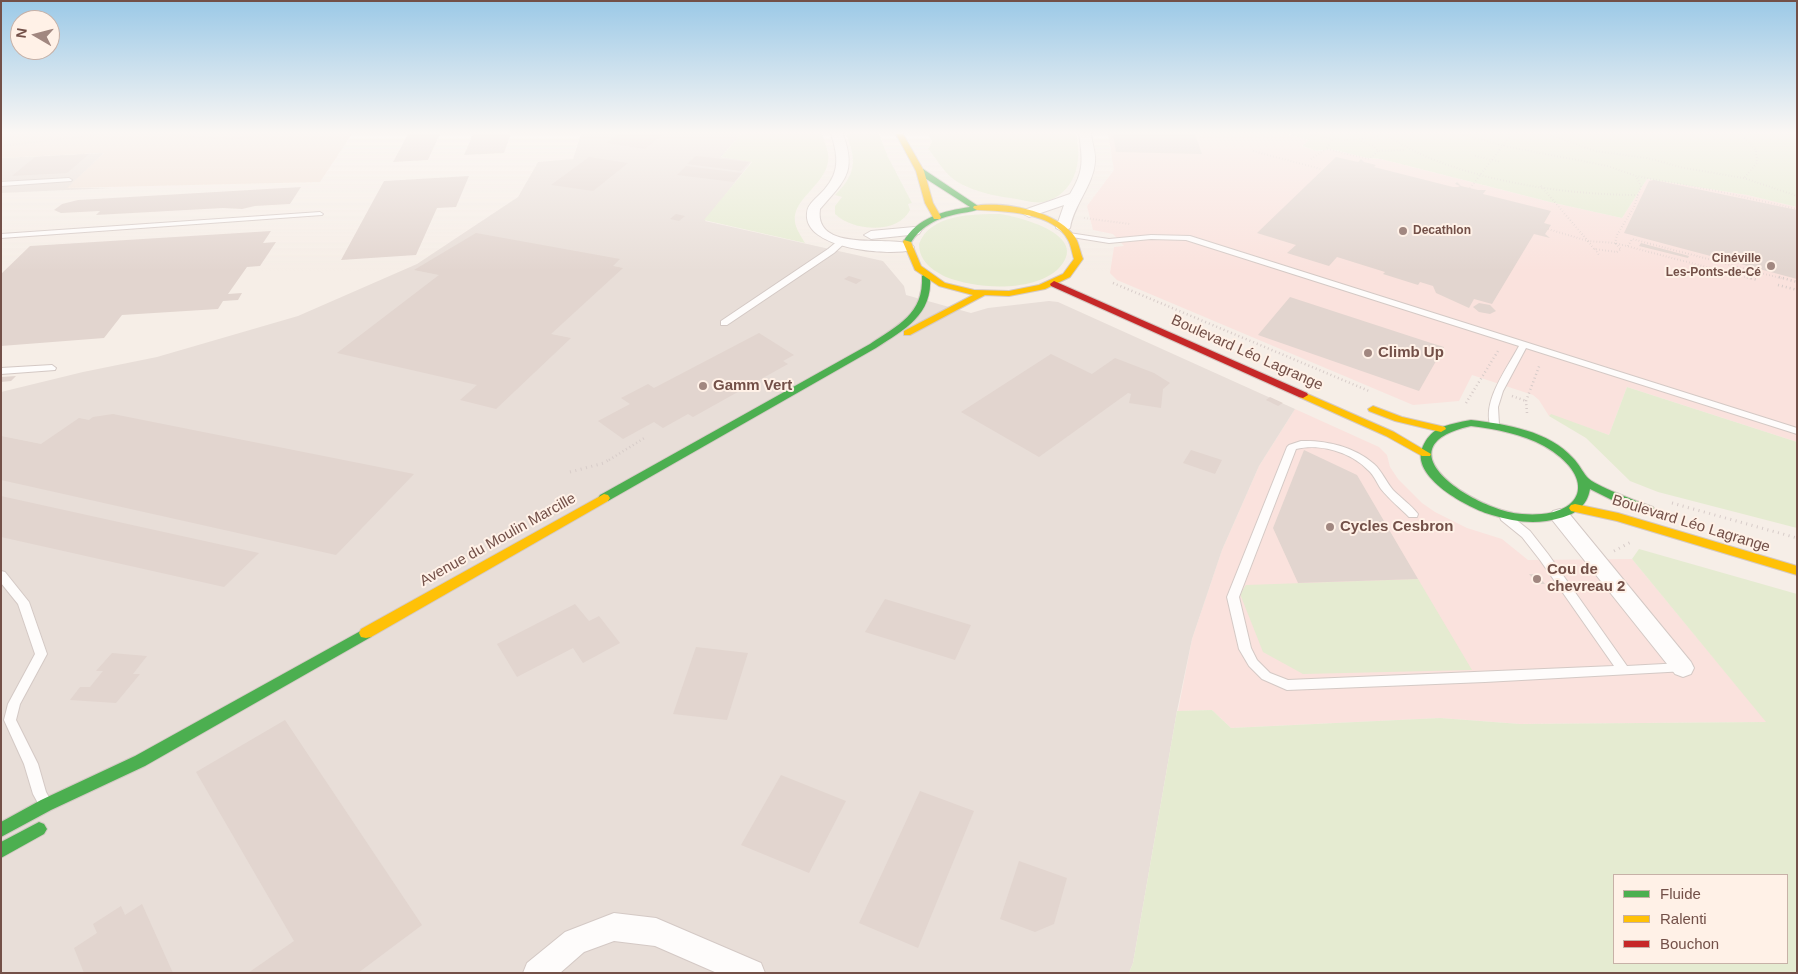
<!DOCTYPE html>
<html>
<head>
<meta charset="utf-8">
<style>
	body { margin:0 }
	#map { position:relative; width:1798px; height:974px; overflow:hidden; background:#f6eee7; font-family:Helvetica,sans-serif }
	canvas { display:block }
	.frame { position:absolute; inset:0; border:2px solid #735048; pointer-events:none }
	.legend { position:absolute; left:1613px; top:874px; width:175px; height:90px; box-sizing:border-box; background:#fff1e7; border:1px solid #c7b1a7; margin:0; padding:6px 9px; list-style:none; font-size:15px; color:#735048 }
	.legend li { display:flex; align-items:center; gap:10px; height:25px }
	.legend b { width:25px; border:1px solid #c7b1a7 }
	.north { position:absolute; left:10px; top:10px; width:50px; height:50px; box-sizing:border-box; background:#fff1e7; border:1px solid #c7b1a7; border-radius:50%; rotate:278deg; font-size:14px; font-weight:700; line-height:20px; text-align:center; color:#735048 }
	.north::after { content:''; display:block; margin:auto; width:18px; height:22px; background:#a18780; clip-path:polygon(50% 0,100% 100%,50% 72%,0 100%) }
</style>
</head>
<body>
<div id="map">
<canvas width="1798" height="974"></canvas>
<div class="frame"></div>
<ul class="legend">
<li><b style="height:6px;background:#4caf50"></b>Fluide</li>
<li><b style="height:6px;background:#ffc107"></b>Ralenti</li>
<li><b style="height:6px;background:#c62828"></b>Bouchon</li>
</ul>
<div class="north">N</div>
</div>
<script>
const context = document.querySelector('canvas').getContext('2d');
context.lineJoin = 'round';
function paint(path, color) {
  context.fillStyle = color;
  context.fill(path, 'evenodd');
}
function strokePath(path, color, width, dash) {
  context.strokeStyle = color;
  context.lineWidth = width;
  context.lineCap = dash ? 'butt' : 'round';
  context.setLineDash(dash || []);
  context.stroke(path);
}
function drawText(font, color, halo, rows, align = 'center') {
  context.font = font + ' Helvetica,sans-serif';
  context.lineWidth = 4;
  context.setLineDash([]);
  context.textBaseline = 'middle';
  context.strokeStyle = halo;
  context.fillStyle = color;
  for (const [text, x, y, turn = 0] of rows) {
    context.save();
    context.translate(x, y);
    context.rotate((+turn || 0) * Math.PI / 180);
    context.textAlign = isNaN(turn) ? turn : align;
    if (halo) context.strokeText(text, 0, 0);
    context.fillText(text, 0, 0);
    context.restore();
  }
}
paint(new Path2D(`
	M1,134H352L320,182L66,188L104,153L1,158Z`), '#f2e2d7');
paint(new Path2D(`
	M1108,134H1288L1309,140L1302,146L1317,151L1331,149L1367,158L1381,159L1550,202L1622,218L1647,179L1747,195L1797,207V442L1627,387L1609,435L1551,415L1549,416L1539,400L1533,395L1472,375L1459,401L1413,405L1117,280L1110,273L1114,247L1124,246L1113,234L1093,230L1087,206L1114,170Z
	M1295,409L1379,447L1387,455L1390,467L1398,479L1422,503L1435,512L1467,528L1502,539L1528,560L1632,559L1767,722L1520,724L1440,718L1231,728L1212,710L1178,711L1192,639L1222,550L1259,466Z`), '#fae2dd');
paint(new Path2D(`
	M581,134H741L721,157L752,161L705,221L883,261L904,286L906,295L971,313L988,308L1049,301L1058,302L1295,409L1259,466L1222,550L1192,639L1177,711L1133,963L1129,973H1V392L83,372L157,357L298,316L417,264L518,197L538,162L573,159Z
	M104,153L67,188H113L1,193V158Z`), '#e8ded8');
paint(new Path2D(`
	M741,134H822C824,140 827,147 828,153C833,182 791,197 795,222C796,229 801,236 805,243L704,220L752,162L721,157Z
	M846,134H879L888,157L912,203L908,204L910,210C898,235 852,231 835,214V206L842,197L835,195C856,174 857,161 846,134Z
	M928,134H1076C1083,162 1075,194 1044,202C1034,204 1020,199 1010,198C993,196 965,189 952,178C943,171 936,158 928,149L932,142Z
	M1288,134H1797V207L1747,195L1647,179L1622,218L1550,202L1381,159L1367,158L1331,149L1317,151L1302,146L1309,140Z
	M1000,214C1020,217 1091,235 1059,268C1034,293 976,289 946,277C932,270 919,261 919,244C930,214 973,214 1000,214Z
	M1627,387L1797,442V528L1658,492L1630,481L1586,438L1549,416L1551,414L1609,435Z
	M1639,549L1797,594V973H1129L1133,963L1177,711L1212,710L1231,728L1440,718L1520,724L1766,722L1632,559ZM1614,875H1787V963H1614Z
	M1418,579L1472,670L1303,674L1263,652L1240,594L1246,585Z`), '#e5ebd1');
paint(new Path2D(`
	M408,134H440L428,160L393,162Z
	M473,134H511L504,153L464,155Z
	M618,134H663L645,149L606,143Z
	M1113,134H1195L1202,154L1116,152Z
	M89,154L67,173L12,176L35,157Z
	M696,156L749,162L741,171L687,164Z
	M589,157L628,163L593,191L551,185Z
	M1336,157L1358,162L1361,159L1364,162L1376,165L1374,167L1453,187H1458L1460,186L1455,184L1457,182L1461,186L1478,190H1486L1483,194L1551,211L1544,223L1551,225L1545,234L1550,238L1534,234L1492,304L1474,299L1469,308L1436,293L1433,286L1420,282L1418,285L1383,274L1385,272L1337,257L1329,266L1287,253L1296,245L1257,233Z
	M686,166L742,173L734,182L677,175Z
	M469,176L456,207L437,208L416,255L341,260L384,181Z
	M1654,180L1797,210V279L1624,233L1649,181Z
	M301,187L290,204L255,206L242,209L223,208L96,215L100,211L61,213L54,210L62,204L78,200Z
	M676,214L685,216L679,221L670,219Z
	M271,231L263,243L276,242L260,266L247,267L228,294L242,293L238,300L223,301L218,309L122,315L104,338L1,346V274L30,246Z
	M476,233L620,259L613,266L623,268L551,334L571,338L496,409L460,400L477,385L337,353L439,275L414,270Z
	M1641,243L1689,256L1688,258L1639,246Z
	M849,276L862,280L856,284L844,279Z
	M1290,297L1431,343L1444,347L1419,391L1258,335Z
	M1479,303L1490,305L1496,311L1490,314L1479,312L1473,307Z
	M759,333L794,355L783,361L788,364L693,417L688,414L663,428L654,422L623,439L598,421L630,404L621,398L648,384L654,388Z
	M1051,354L1092,374L1115,358L1154,373L1170,383L1163,389L1161,408L1129,403L1131,394L1128,393L1039,457L961,412Z
	M16,376L11,381L1,382V377Z
	M1270,397L1283,403L1278,406L1266,400Z
	M113,414L414,474L336,555L1,480V436L41,444L79,418L89,420L93,417Z
	M1191,450L1222,460L1215,474L1183,463Z
	M1304,450L1357,475L1418,579L1298,583L1273,528Z
	M1,496L259,553L224,587L1,537Z
	M1529,574H1537L1545,584H1537Z
	M885,599L971,625L955,660L865,632Z
	M575,604L589,621L599,616L620,643L583,663L573,648L517,677L497,644Z
	M696,647L748,653L727,720L673,714Z
	M112,653L147,656L133,674H140L116,703L70,700L80,687H90L103,671H96Z
	M285,720L422,925L358,973H248L294,941L196,772Z
	M781,775L846,801L809,873L741,845Z
	M920,791L974,811L918,948L859,923Z
	M1019,861L1067,878L1054,924L1035,932L1000,919Z
	M142,904L173,973H84L74,948L97,933L93,924L121,906L125,915Z`), '#e2d5cf');
const lane = new Path2D(`
	M69,178L72,180L71,181L1,186V182Z
	M320,212L323,214L322,215L1,238V234Z
	M1069,233L1109,239L1151,235L1190,236L1797,428V434L1526,348L1503,391L1498,407L1499,425L1494,428L1491,427C1481,402 1508,367 1519,346L1186,240L1151,239L1109,243L1072,237L1068,235Z
	M840,239L847,241L834,253L727,325H721V321L828,249Z
	M52,365L56,368L55,370L1,374V368Z
	M1301,441C1326,440 1355,447 1374,464C1382,471 1386,482 1393,490C1401,498 1411,505 1418,514L1417,517H1409C1400,508 1389,499 1381,489C1377,483 1374,475 1368,470C1351,452 1320,443 1296,449L1239,597L1251,648L1257,660L1270,673L1288,680L1614,666L1540,560L1522,537L1501,520L1500,517L1501,514H1509L1530,531L1548,554L1627,666L1682,663L1686,665L1688,668L1686,671L1485,682L1287,690L1262,679L1249,666L1239,649L1227,597L1287,447L1289,445Z
	M1,571L5,572L29,602L47,654L20,704L16,720L38,764L46,792L51,801L49,805L44,807L39,805L33,794L24,764L4,720L8,704L35,654L18,604L1,583Z`);
const street = new Path2D(`
	M831,134H843C857,173 844,181 820,209C813,257 902,232 914,247L912,250C887,256 803,249 807,213C807,206 813,201 817,197C839,177 840,161 831,134Z
	M1079,134H1091C1092,143 1096,153 1095,162C1093,186 1074,204 1070,228L1063,232L1056,228L1064,205L1029,217L1022,213L1024,210L1070,194C1084,171 1083,161 1079,134Z
	M914,227L919,228L921,231L919,234L871,239L864,235L871,231Z
	M1560,509L1567,511L1691,662L1694,668L1691,674L1683,677L1675,674L1553,521L1550,516L1553,511Z
	M614,913L656,918L761,963L765,973H717L655,946L614,941L584,952L560,973H523L527,963L565,932Z`);
const fast = new Path2D(`
	M917,169H923L981,208C976,211 969,212 962,213C940,217 922,224 910,244H907L903,242C918,217 943,211 970,207L917,173Z
	M926,273L930,276C933,315 905,329 876,348L608,501H600L598,498L600,495L870,344C898,325 924,314 922,276Z
	M1471,420C1506,424 1549,431 1573,458C1579,464 1582,471 1587,477C1593,485 1641,503 1653,507L1655,510L1649,514L1645,513L1620,504L1590,489C1587,506 1576,514 1560,518C1537,525 1514,522 1492,515C1470,509 1408,477 1423,446C1426,439 1431,433 1438,429C1448,424 1460,422 1471,420ZM1471,426C1496,429 1522,434 1544,446C1598,477 1586,519 1522,514C1476,511 1376,447 1471,426Z
	M366,628L371,629L373,633L371,637L145,766L51,810L1,837V822L41,800L135,756Z
	M39,822L44,824L47,829L44,834L1,858V842Z`);
const slow = new Path2D(`
	M896,134H903L924,171L933,203L941,217L940,219H934L925,203L916,171Z
	M974,206C1003,201 1058,211 1075,237C1079,243 1080,252 1083,259L1070,277L1045,289L1009,296L985,295L910,335H904V331L973,295L939,286L915,270L903,242L904,240L911,242L921,266L945,283L974,290L1009,291L1039,285L1063,274L1074,259C1072,253 1071,245 1068,240C1054,212 1003,211 977,210L973,208Z
	M1303,392L1394,432L1431,454L1430,456H1422L1386,436L1299,397L1298,395Z
	M1373,406L1402,417L1445,427L1446,429L1441,432L1395,421L1369,411L1368,409Z
	M604,494L608,495L610,498L608,501L371,637L366,638L361,637L359,633L361,629Z
	M1575,504L1618,513L1797,566V575L1617,521L1571,511L1569,508L1571,505Z`);
const jam = new Path2D(`
	M1054,281L1307,393L1308,395L1303,398L1299,397L1051,286L1050,284Z`);
strokePath(lane, '#d4c9c5', 2);
strokePath(street, '#d4c9c5', 2);
strokePath(fast, '#d4c9c4', 2);
strokePath(slow, '#d4c9c4', 2);
strokePath(jam, '#d4c9c4', 2);
strokePath(new Path2D(`
	M157,134L229,139L271,134
	M1309,134C1334,141 1359,142 1384,134
	M1390,134L1389,137C1454,179 1561,195 1638,195
	M1461,134L1504,146L1608,166L1636,176L1717,191L1797,209
	M1548,134L1595,151L1647,158L1684,168L1744,178L1797,196
	M1740,134L1756,150L1757,163L1744,178
	M1,138L24,134
	M1332,140L1326,149L1369,159L1378,151
	M1361,141L1373,146L1378,151L1406,150
	M1,146L104,134
	M1253,151L1321,169
	M1475,156L1501,162
	M1311,159L1326,149
	M1541,186L1588,241L1615,243L1617,235L1634,207L1641,186L1636,176
	M1470,188L1512,134
	M1084,218L1130,224
	M1548,229L1588,241L1594,249L1617,252L1621,249L1615,243L1752,279
	M1628,246L1632,239L1784,279
	M1595,249L1599,255`), '#d7ccc9', 2, [0.5, 2.5]);
strokePath(new Path2D(`
	M1747,277L1757,280
	M1779,277L1797,282
	M1113,283L1369,391
	M1778,285L1797,290
	M1512,396L1526,401
	M1466,403L1498,351
	M1527,413L1526,401L1540,364
	M609,460L646,437`), '#d7ccc9', 2.5, [1, 3]);
strokePath(new Path2D(`
	M570,472L604,463L611,458
	M1672,503L1797,538
	M1614,551L1631,542`), '#d7ccc9', 3, [1, 4.5]);
paint(lane, '#fefcfb');
paint(street, '#fefcfb');
paint(fast, '#4caf50');
paint(slow, '#ffc107');
paint(jam, '#c62828');
const sky = context.createLinearGradient(0, 0, 0, 271);
sky.addColorStop(0, '#9bc9e7');
sky.addColorStop(0.49, '#fbf7f4');
sky.addColorStop(1, '#fbf7f400');
context.fillStyle = sky;
context.fillRect(0, 0, 1798, 271);
for (const [x, y, r, color] of [
	[1403,231,5,"#a18780"],
	[1771,266,5,"#a18780"],
	[1368,353,5,"#a18780"],
	[703,386,5,"#a18780"],
	[1330,527,5,"#a18780"],
	[1537,579,5,"#a18780"]
]) {
  const dot = new Path2D();
  dot.arc(x, y, r, 0, 2 * Math.PI);
  context.fillStyle = color;
  context.fill(dot);
  strokePath(dot, '#fff1e7', 2);
}
drawText('bold 12px', '#735048', '#fff1e7', [
	["Decathlon",1413,231],
	["Cinéville",1761,259,"right"],
	["Les-Ponts-de-Cé",1761,273,"right"]
], 'left');
drawText('15px', '#735048', '#fff1e7', [
	["Boulevard Léo Lagrange",1247,353,24],
	["Boulevard Léo Lagrange",1691,524,17],
	["Avenue du Moulin Marcille",498,540,-29]
]);
drawText('bold 15px', '#735048', '#fff1e7', [
	["Climb Up",1378,353],
	["Gamm Vert",713,386],
	["Cycles Cesbron",1340,527],
	["Cou de",1547,570],
	["chevreau 2",1547,587]
], 'left');
</script>
</body>
</html>
